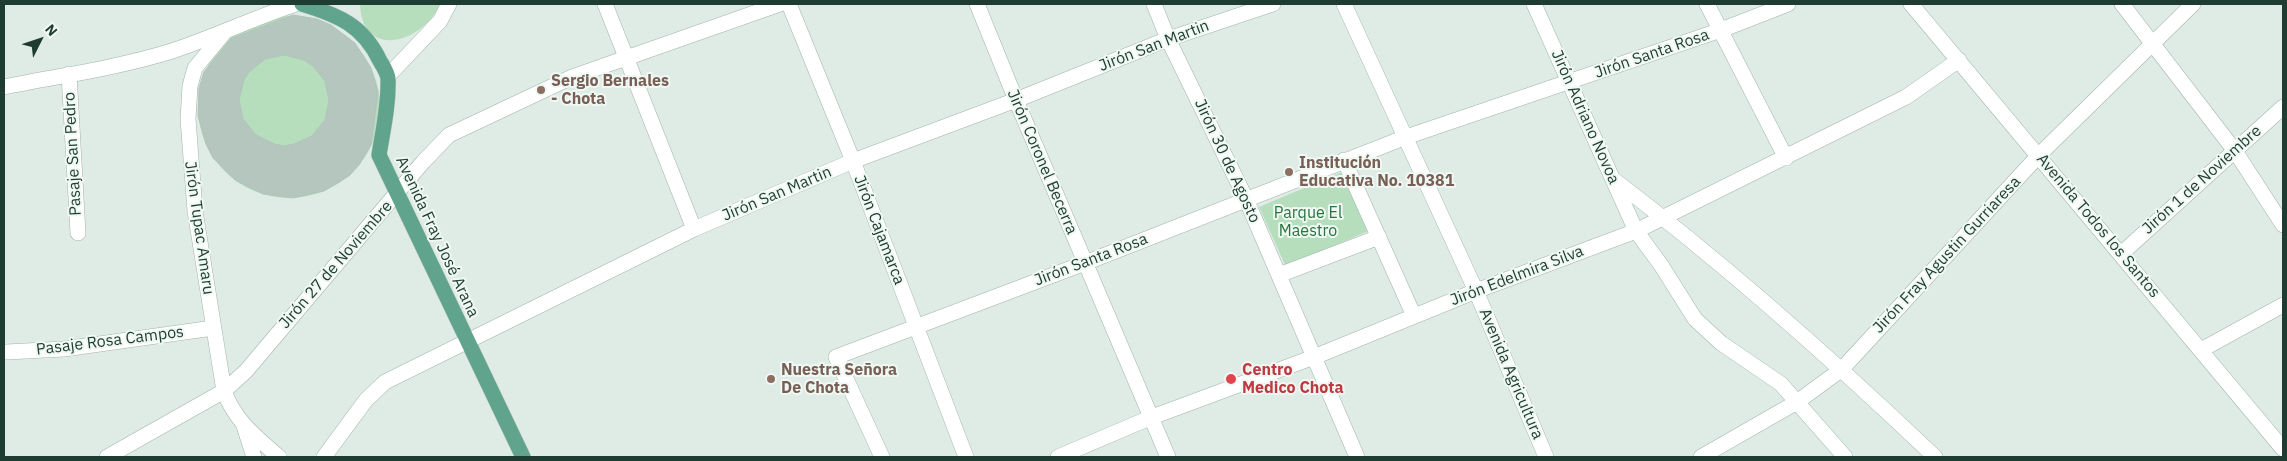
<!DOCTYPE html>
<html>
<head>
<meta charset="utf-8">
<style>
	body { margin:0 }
	#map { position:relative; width:2287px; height:461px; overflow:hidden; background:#dfebe5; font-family:"IBM Plex Sans",sans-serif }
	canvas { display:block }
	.frame { position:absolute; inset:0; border:5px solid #1f3c32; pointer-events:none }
	.north { position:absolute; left:15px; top:15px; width:50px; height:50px; -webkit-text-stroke:4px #eff8f3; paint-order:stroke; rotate:49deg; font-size:14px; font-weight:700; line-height:20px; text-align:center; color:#1f3c32 }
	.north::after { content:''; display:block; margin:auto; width:18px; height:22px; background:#1f3c32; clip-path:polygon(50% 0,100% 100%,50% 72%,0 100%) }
</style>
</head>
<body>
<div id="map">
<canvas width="2287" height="461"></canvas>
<div class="frame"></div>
<div class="north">N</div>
</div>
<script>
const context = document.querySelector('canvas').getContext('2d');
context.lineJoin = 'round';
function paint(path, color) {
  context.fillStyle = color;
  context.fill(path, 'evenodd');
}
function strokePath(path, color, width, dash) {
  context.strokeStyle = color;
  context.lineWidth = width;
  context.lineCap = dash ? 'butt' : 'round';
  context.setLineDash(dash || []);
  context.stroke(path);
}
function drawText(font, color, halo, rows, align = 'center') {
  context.font = font + ' "IBM Plex Sans",sans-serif';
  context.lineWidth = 4;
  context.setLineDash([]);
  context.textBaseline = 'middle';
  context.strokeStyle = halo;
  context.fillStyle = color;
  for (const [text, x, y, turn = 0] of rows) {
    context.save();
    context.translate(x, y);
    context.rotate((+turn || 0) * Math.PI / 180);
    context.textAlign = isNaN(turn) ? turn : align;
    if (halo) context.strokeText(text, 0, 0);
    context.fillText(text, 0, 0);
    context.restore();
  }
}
paint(new Path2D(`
	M360,4H440C422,44 362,60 360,4Z
	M198 107a91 91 0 1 1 182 0a91 91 0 1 1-182 0Z
	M1342,172L1368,231L1286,267L1259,207Z`), '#b6debd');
const building = new Path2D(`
	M293,15L317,19L331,25L355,43L371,68L378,92L371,145L359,165L349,176L324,191L293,198L263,194L235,180L213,158L206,144L198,116L199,88L204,72L231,39ZM285,55L304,60L313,66L325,81L329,101L325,120L312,136L294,144L284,146L274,144L256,135L243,119L239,100L244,80L249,72L265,59Z`);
paint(building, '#b4c6bd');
strokePath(building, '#b1c5bb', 1);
const street = new Path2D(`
	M605,4L694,229
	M789,4L853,161L966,457
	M977,4L1016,100L1168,457
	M1154,4L1168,39L1246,199L1357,457
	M1344,4L1476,291L1546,457
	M1707,4L1786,158
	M2122,4L2235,151L2283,225
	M224,33L195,68L190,86L188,119L195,211L224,391C235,421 256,437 279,457
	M69,74L78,233
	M388,76L440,21L449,4
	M4,87C59,76 117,68 172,51C214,37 254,18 296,4
	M1344,160L1414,316
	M1613,179C1726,265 1832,359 1935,457
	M2121,254L2283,107
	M1279,275L1379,237
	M2201,350L2283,305
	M6,352L64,349L213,328
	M244,426L254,457
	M107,457L224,391L246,371L423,162L449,135L572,77L780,4
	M324,457L366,400L385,382L694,229L853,161L1016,100L1168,39L1273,4
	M882,457L836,357L1085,263L1406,137L1721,30L1788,4
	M1058,457L1152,417L1314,357L1476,291L1636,231L1906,97L1959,60
	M1701,457L1797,402L1842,369L2039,155L2193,4`);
const secondary = new Path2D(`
	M1534,4L1636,231L1661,265L1695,319L1721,343L1781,384L1845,457
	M1911,4L2283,449`);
const primary = new Path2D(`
	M302,4C338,15 363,25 380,61C383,66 387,72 388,78C389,104 383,130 379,155L523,457`);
strokePath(street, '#a2b3ac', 16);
strokePath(secondary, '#9db8ac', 16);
strokePath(primary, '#c0c8c6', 16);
strokePath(street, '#fff', 15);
strokePath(secondary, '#fff', 15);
strokePath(primary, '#60a48d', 15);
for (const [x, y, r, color] of [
	[541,90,5,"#8d6e63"],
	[1289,172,5,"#8d6e63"],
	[771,379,5,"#8d6e63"],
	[1231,379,6,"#e0444e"]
]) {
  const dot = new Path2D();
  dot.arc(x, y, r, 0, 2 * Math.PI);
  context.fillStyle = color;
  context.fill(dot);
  strokePath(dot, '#eff8f3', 2);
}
drawText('16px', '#1f3c32', '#eff8f3', [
	["Jirón San Martin",1154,46,-21],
	["Jirón Santa Rosa",1652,54,-19],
	["Jirón Adriano Novoa",1585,117,66],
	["Pasaje San Pedro",73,154,-93],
	["Jirón 30 de Agosto",1227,161,65],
	["Jirón Coronel Becerra",1042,162,67],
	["Jirón 1 de Noviembre",2202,180,-42],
	["Jirón San Martin",777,194,-23],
	["Avenida Todos los Santos",2098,226,50],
	["Jirón Tupac Amaru",199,228,82],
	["Jirón Cajamarca",879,230,69],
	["Avenida Fray José Arana",437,237,65],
	["Jirón Fray Agustin Gurriaresa",1947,255,-47],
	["Jirón Santa Rosa",1091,260,-21],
	["Jirón 27 de Noviembre",336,265,-49],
	["Jirón Edelmira Silva",1517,276,-21],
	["Pasaje Rosa Campos",110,341,-7],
	["Avenida Agricultura",1511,374,67]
]);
drawText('bold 16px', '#785e54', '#eff8f3', [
	["Sergio Bernales",551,81],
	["- Chota",551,99],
	["Institución",1299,163],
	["Educativa No. 10381",1299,181],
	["Nuestra Señora",781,370],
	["De Chota",781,388]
], 'left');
drawText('16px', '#27753e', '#eff8f3', [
	["Parque El",1308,213],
	["Maestro",1308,231]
]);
drawText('bold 16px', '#be3a42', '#eff8f3', [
	["Centro",1242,370],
	["Medico Chota",1242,388]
], 'left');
</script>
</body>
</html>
